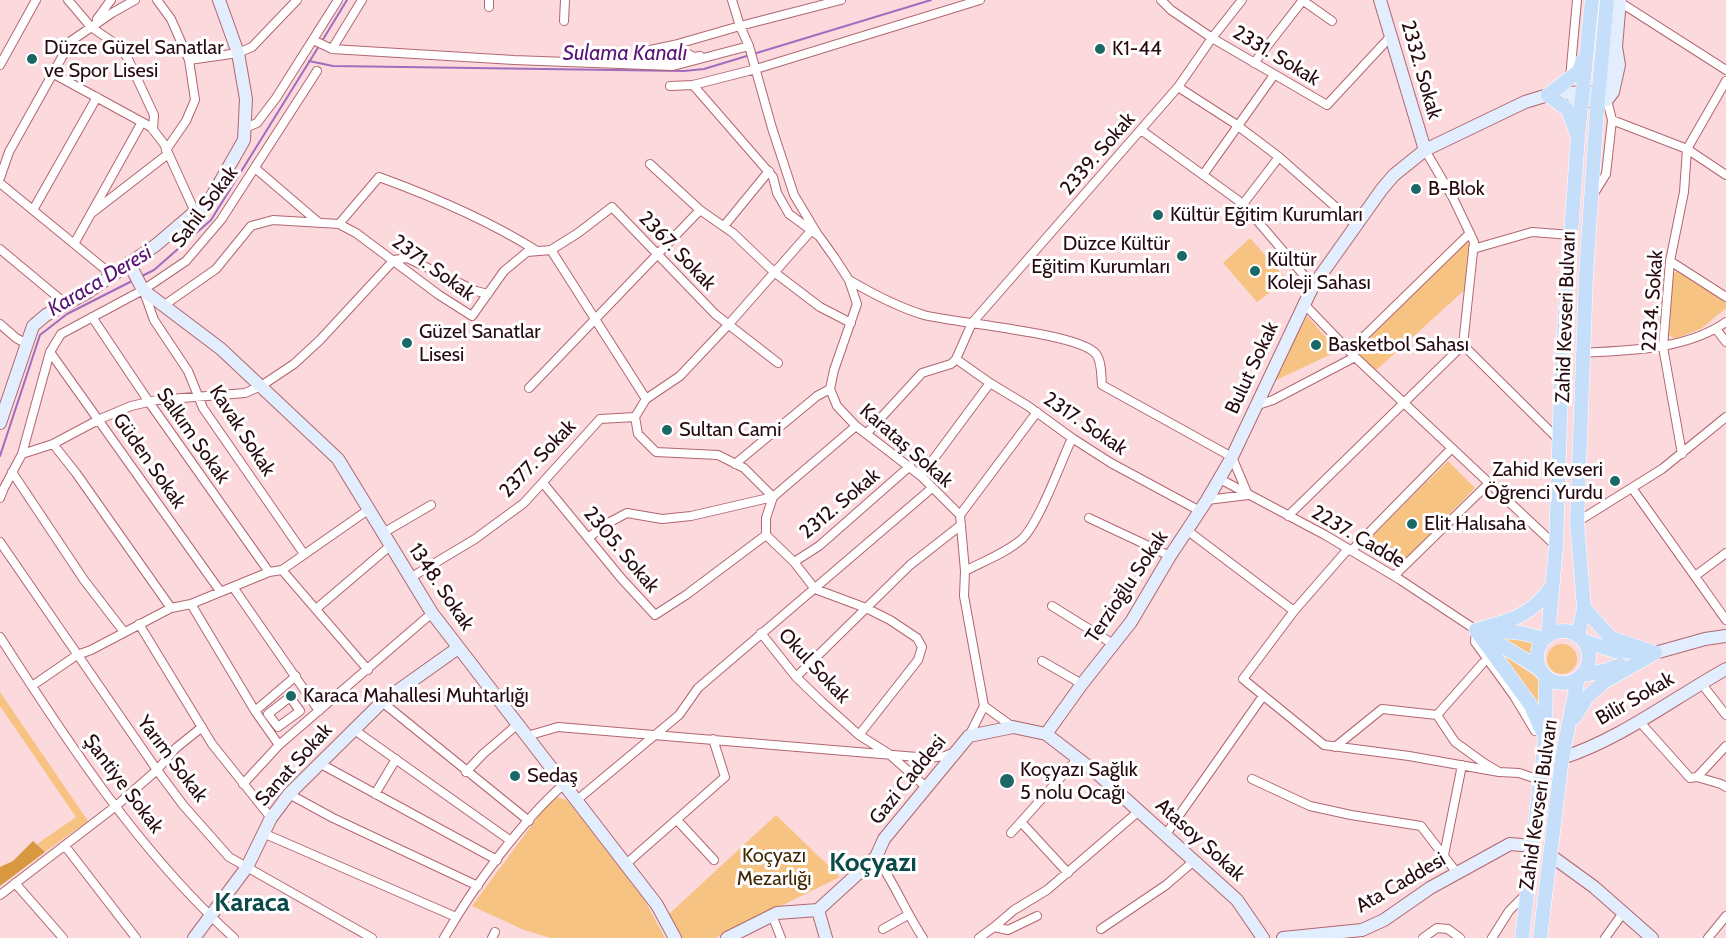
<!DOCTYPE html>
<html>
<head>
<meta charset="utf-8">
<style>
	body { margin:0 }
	canvas { display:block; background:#fcd9dc }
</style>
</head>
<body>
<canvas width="1726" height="938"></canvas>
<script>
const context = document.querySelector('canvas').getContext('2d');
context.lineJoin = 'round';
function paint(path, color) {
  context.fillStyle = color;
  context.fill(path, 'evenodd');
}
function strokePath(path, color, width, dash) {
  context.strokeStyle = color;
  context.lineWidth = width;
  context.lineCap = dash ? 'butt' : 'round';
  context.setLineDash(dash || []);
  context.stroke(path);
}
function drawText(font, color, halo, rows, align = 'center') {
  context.font = font + ' Cabin,sans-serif';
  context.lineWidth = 6;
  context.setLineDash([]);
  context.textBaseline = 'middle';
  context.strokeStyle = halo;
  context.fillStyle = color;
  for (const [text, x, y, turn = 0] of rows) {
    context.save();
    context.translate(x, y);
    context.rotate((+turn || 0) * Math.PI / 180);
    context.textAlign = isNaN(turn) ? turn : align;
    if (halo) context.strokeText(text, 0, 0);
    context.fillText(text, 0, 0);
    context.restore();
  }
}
paint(new Path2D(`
	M1470,233L1474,242L1469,286L1373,373L1349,351Z
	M1250,238L1287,280L1257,302L1223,263Z
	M1678,270L1726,302V308L1702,328L1675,339L1669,335L1673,274Z
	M1307,316L1338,351L1272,382Z
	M1448,461L1475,488L1398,566L1370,539L1427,481L1434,488L1428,481Z
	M1504,637L1536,643L1532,657L1503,639Z
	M1547 659a15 15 0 1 1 30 0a15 15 0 1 1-30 0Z
	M1497,651L1532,674L1539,680L1540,712Z
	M0,692L88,821L45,852L37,844L76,817L0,706Z
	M556,797L567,800L644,899L665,938H551L524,930L472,906L540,814Z
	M776,815L840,877L715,938H680L668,915Z`), '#f7c382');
paint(new Path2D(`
	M33,841L45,852L0,886V867L13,861Z`), '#d79840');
strokePath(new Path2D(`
	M322,41L347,0
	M309,61L333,66L684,71L704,69L931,0
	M142,276L154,270L211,220L319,46
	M0,456L40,335L67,314L134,280`), '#9f6dbd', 2);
const street = new Path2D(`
	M68,0L91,27L120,47L128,59L154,115L153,130
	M157,0L171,19L189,60L238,53L252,47L297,0
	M732,0L740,26L749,46L772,128L794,195L818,235
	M1161,0L1171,10L1212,38L1327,105L1391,36
	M1302,0L1332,21
	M1618,1L1726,70
	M489,7V0
	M97,19L111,0
	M564,21L565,0
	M313,40L332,49L514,60L673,66L749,46
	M674,45L693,57L700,56
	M332,49L362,0
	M650,50L674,45L740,26L841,0
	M1254,63L1303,0
	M0,65L36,0
	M52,73L151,127L164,144L195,212
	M1570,78L1577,0
	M693,85L773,177L777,193L789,214L819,236L834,257L849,280L857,304L834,370L830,389L837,406L856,426L921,476L960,515L965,571L964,596L984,706L1013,727
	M670,86L693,85L756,69L980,0
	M1178,87L1234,123L1279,157L1356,225
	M1607,100L1612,120
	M245,128L257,123L276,98L338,0
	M1141,130L1243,204L1313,286
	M166,150L186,121L195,100L189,60
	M1425,150L1453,198L1474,242L1463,345L1560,441
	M650,164L700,210L733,233L774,272L820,307L851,323
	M255,168L318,222
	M1203,175L1274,75
	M0,178L9,152L71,41L112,13L135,0
	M0,183L112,275
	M1593,195L1606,174L1612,120L1687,149L1726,175
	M1243,204L1279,157
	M33,210L97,97
	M93,212L168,154
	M339,224L379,177C434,197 488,220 537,251
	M724,226L769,171
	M74,244L142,122
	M0,249L66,304
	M1473,249L1532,232L1571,235
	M551,250L578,233L612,207L715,314L778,363
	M1670,261L1726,297
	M849,280C873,294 897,307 924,315C954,323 1080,333 1096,354C1102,362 1101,376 1102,385L1232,457L1248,495L1207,500
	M144,292L154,320L188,371L203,408L304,554
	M163,306L216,269L251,226L273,220L339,224L356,233L439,295L472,316L504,271L527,252L551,250L646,399
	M92,317L149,402L269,572
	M0,324L16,338L27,344
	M1716,329L1726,342
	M1349,351L1470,233
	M50,352L220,591
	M1583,353C1630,350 1686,350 1726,322
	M1355,357L1556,546
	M956,359L990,383L1028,406L1072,438L1111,463L1200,511
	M529,388L700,210
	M1255,406L1273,400L1355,357L1303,303
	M856,426L773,497L766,518V535L794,562L819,546L910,466
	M867,433L922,373L951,364L956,359L972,323L1178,87L1212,38L1242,0
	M53,444L76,473L171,608
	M22,454L53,444L100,419L131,406L157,400L245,393L261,386L294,364L320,340L394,260L407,258L476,291L488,294
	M1682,454L1663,347L1670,261L1684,192L1687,149L1726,81
	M735,464L817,396L830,389
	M12,472L84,580L124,632
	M921,476L990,383
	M1220,479L1325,535L1399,579L1476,630L1475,642L1514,696L1535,731
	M543,483L621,578L655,615L686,595L766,535
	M1632,488L1726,620
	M773,497L744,468L718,455L656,452L638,434L635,417L646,399L680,376L729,324L810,232
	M0,498L4,488L22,454L50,352L61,334L143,290L186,261L221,220L317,71
	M960,515L1037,412
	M1288,516L1463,345
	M1089,518L1170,556
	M1577,522L1662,469L1726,417
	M1188,531L1294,611
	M383,533L431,505
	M588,538L608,523L627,513L662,519L691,516L773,497
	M0,542L157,770L183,805L229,857L372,938
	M1348,549L1294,611L1243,679L1324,745L1409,756L1499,772
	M1351,551L1452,448
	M794,562L815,589L866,608L890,620L917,638L922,647L918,660L859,735
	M282,570L368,670
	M965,571C984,561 1006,553 1022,539C1039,523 1061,462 1072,438
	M1394,576L1489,483
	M1695,576L1726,553
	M410,578L475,539L524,503L600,419L635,417
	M233,587L319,711
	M191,604L255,711L279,745
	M1052,606L1113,644
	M316,609L390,546
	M139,624L212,744L271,818
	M761,633L796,677L822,702L859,735L889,754L926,787
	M0,637C68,743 140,853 234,938
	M1042,661L1082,684
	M796,677L910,565L961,525
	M1701,683L1726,715
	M32,686L77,655L91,650L171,608L191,604L269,572L282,570L368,510
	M290,697L300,711L278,727L268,714Z
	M382,702L529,821
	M255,711L296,676
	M1437,715L1455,742L1484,763L1499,772L1519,773L1540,780
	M1437,715L1483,663
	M1639,721L1690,778L1697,777L1726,746
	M353,729L511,841
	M527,736L558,727L929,758L945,756L955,752
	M969,736L984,706
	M1335,747L1382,709L1437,715
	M319,763L497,860
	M466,772L483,754L518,724
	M1697,777L1721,784L1726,787
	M1252,779L1310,806L1351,815L1421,826L1457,873
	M243,784L279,745L432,613
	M289,794L333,818L478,886
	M375,794L396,759
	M577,800L679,715L698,688L932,488
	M677,820L714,860
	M1021,822L1068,873
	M263,833L456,917
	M1011,833L1078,758
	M1166,834L1263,696
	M65,846L136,938
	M1444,855L1462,765
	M876,857C894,882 905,911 923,938
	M626,864L725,777L713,739
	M15,883L63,938
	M0,895L116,806L157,770L176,748L202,727
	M772,915L781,938
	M994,927L1014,910L1047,890L1139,811
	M883,929L908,915
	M1101,929L1166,885L1194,861
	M444,938C473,887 521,822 564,784
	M492,938L495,932
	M979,938L994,927L1008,930L1037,916
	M1423,938L1437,928L1448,929L1460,938
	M1492,938L1509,911L1527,893
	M1605,938L1623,913
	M1708,938L1726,916`);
const secondary = new Path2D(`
	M1380,0L1425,150
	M1574,99L1597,102L1607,100L1613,92L1619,65L1616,47L1620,0
	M129,263L143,290L221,349L338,459L432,613L657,905L675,938
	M0,423L33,326L46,315L88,292L156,245L211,198L244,140L246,99L238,53L219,0
	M1655,653L1705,639L1726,636
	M1046,734L1082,684L1131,622L1170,556L1207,500L1232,457L1313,286L1382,189L1394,175L1425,150L1525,102L1548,95L1582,92L1598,93L1604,89L1609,58L1616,47
	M1562,758C1621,739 1672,699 1726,669
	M1550,855L1594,887L1652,938
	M194,938L247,867L271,818L289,794L382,702L458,648
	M727,938L777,913L818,910
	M826,938L818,910L876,857L884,839L969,736L1013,727L1046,734L1098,774L1237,900L1263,938
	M1283,938L1362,930L1384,920L1430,888L1510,844L1533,846`);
const primary = new Path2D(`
	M1577,134L1568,110L1548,95L1579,71L1583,60
	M1584,608L1611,638L1655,653
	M1476,630L1530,704L1543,733
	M1476,630C1509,621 1532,616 1552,586
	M1487,630L1522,633L1544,639
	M1537 657a26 26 0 1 1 52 0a26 26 0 1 1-52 0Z
	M1483,634L1540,669
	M1548,636L1556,546L1562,359L1578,136L1592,0
	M1578,636L1584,608L1577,522L1586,275L1597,109L1607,0
	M1584,641L1615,651L1638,652
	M1582,675L1604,671L1620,665
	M1574,718L1587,697L1604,682L1655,653
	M1522,938L1545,738L1546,677
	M1540,938L1562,758L1578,678`);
strokePath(street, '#b26670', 10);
strokePath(secondary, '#b26670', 14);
strokePath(primary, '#fff', 15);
strokePath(street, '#fff', 8);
strokePath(secondary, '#e2eefd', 12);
strokePath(primary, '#c5defa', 14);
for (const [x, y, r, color] of [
	[1100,49,6,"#1b6866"],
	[32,59,6,"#1b6866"],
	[1416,189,6,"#1b6866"],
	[1158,215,6,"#1b6866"],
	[1182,256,6,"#1b6866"],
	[1255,271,6,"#1b6866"],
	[407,343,6,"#1b6866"],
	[1316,345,6,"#1b6866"],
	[667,430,6,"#1b6866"],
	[1615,481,6,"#1b6866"],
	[1412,524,6,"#1b6866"],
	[291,696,6,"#1b6866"],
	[515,776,6,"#1b6866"],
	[1007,781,8,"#1b6866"]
]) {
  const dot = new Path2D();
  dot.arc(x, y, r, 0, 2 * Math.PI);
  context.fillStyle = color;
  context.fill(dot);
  strokePath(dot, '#fff', 2);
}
drawText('20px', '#280b10', '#fff', [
	["Düzce Güzel Sanatlar",44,48],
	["ve Spor Lisesi",44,71],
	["K1-44",1112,49],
	["B-Blok",1428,189],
	["Kültür Eğitim Kurumları",1170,215],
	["Düzce Kültür",1170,244,"right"],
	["Eğitim Kurumları",1170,267,"right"],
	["Kültür",1267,260],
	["Koleji Sahası",1267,283],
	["Güzel Sanatlar",419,332],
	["Lisesi",419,355],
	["Basketbol Sahası",1328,345],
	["Sultan Cami",679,430],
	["Zahid Kevseri",1603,470,"right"],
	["Öğrenci Yurdu",1603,493,"right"],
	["Elit Halısaha",1424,524],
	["Karaca Mahallesi Muhtarlığı",303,696],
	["Koçyazı Sağlık",1020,770],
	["5 nolu Ocağı",1020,793],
	["Sedaş",527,776]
], 'left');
drawText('20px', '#280b10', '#fff', [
	["2331. Sokak",1276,56,31],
	["2332. Sokak",1421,70,74],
	["2339. Sokak",1098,154,-49],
	["Sahil Sokak",205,207,-53],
	["2367. Sokak",677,251,46],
	["2371. Sokak",433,268,36],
	["2234. Sokak",1653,301,-86],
	["Zahid Kevseri Bulvarı",1566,317,-88],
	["Bulut Sokak",1252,368,-65],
	["2317. Sokak",1085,424,34],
	["Kavak Sokak",242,431,57],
	["Salkım Sokak",193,436,55],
	["Karataş Sokak",906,446,41],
	["2377. Sokak",538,459,-46],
	["Güden Sokak",149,461,55],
	["2312. Sokak",840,504,-40],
	["2237. Cadde",1358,537,30],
	["2305. Sokak",621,550,50],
	["1348. Sokak",441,587,56],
	["Terzioğlu Sokak",1127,587,-56],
	["Okul Sokak",814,666,47],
	["Bilir Sokak",1635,699,-30],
	["Yarım Sokak",172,759,53],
	["Sanat Sokak",294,765,-48],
	["Gazi Caddesi",908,780,-51],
	["Şantiye Sokak",123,784,53],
	["Zahid Kevseri Bulvarı",1539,805,-82],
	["Atasoy Sokak",1200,840,42],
	["Ata Caddesi",1401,883,-30]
]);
drawText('20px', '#422802', '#fff', [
	["Koçyazı",774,856],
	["Mezarlığı",774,879]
]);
drawText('italic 21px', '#571476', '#fff', [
	["Sulama Kanalı",625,54],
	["Karaca Deresi",100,281,-31]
]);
drawText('bold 26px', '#0a4a48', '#fff', [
	["Koçyazı",873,863],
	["Karaca",252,903]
]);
</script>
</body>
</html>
